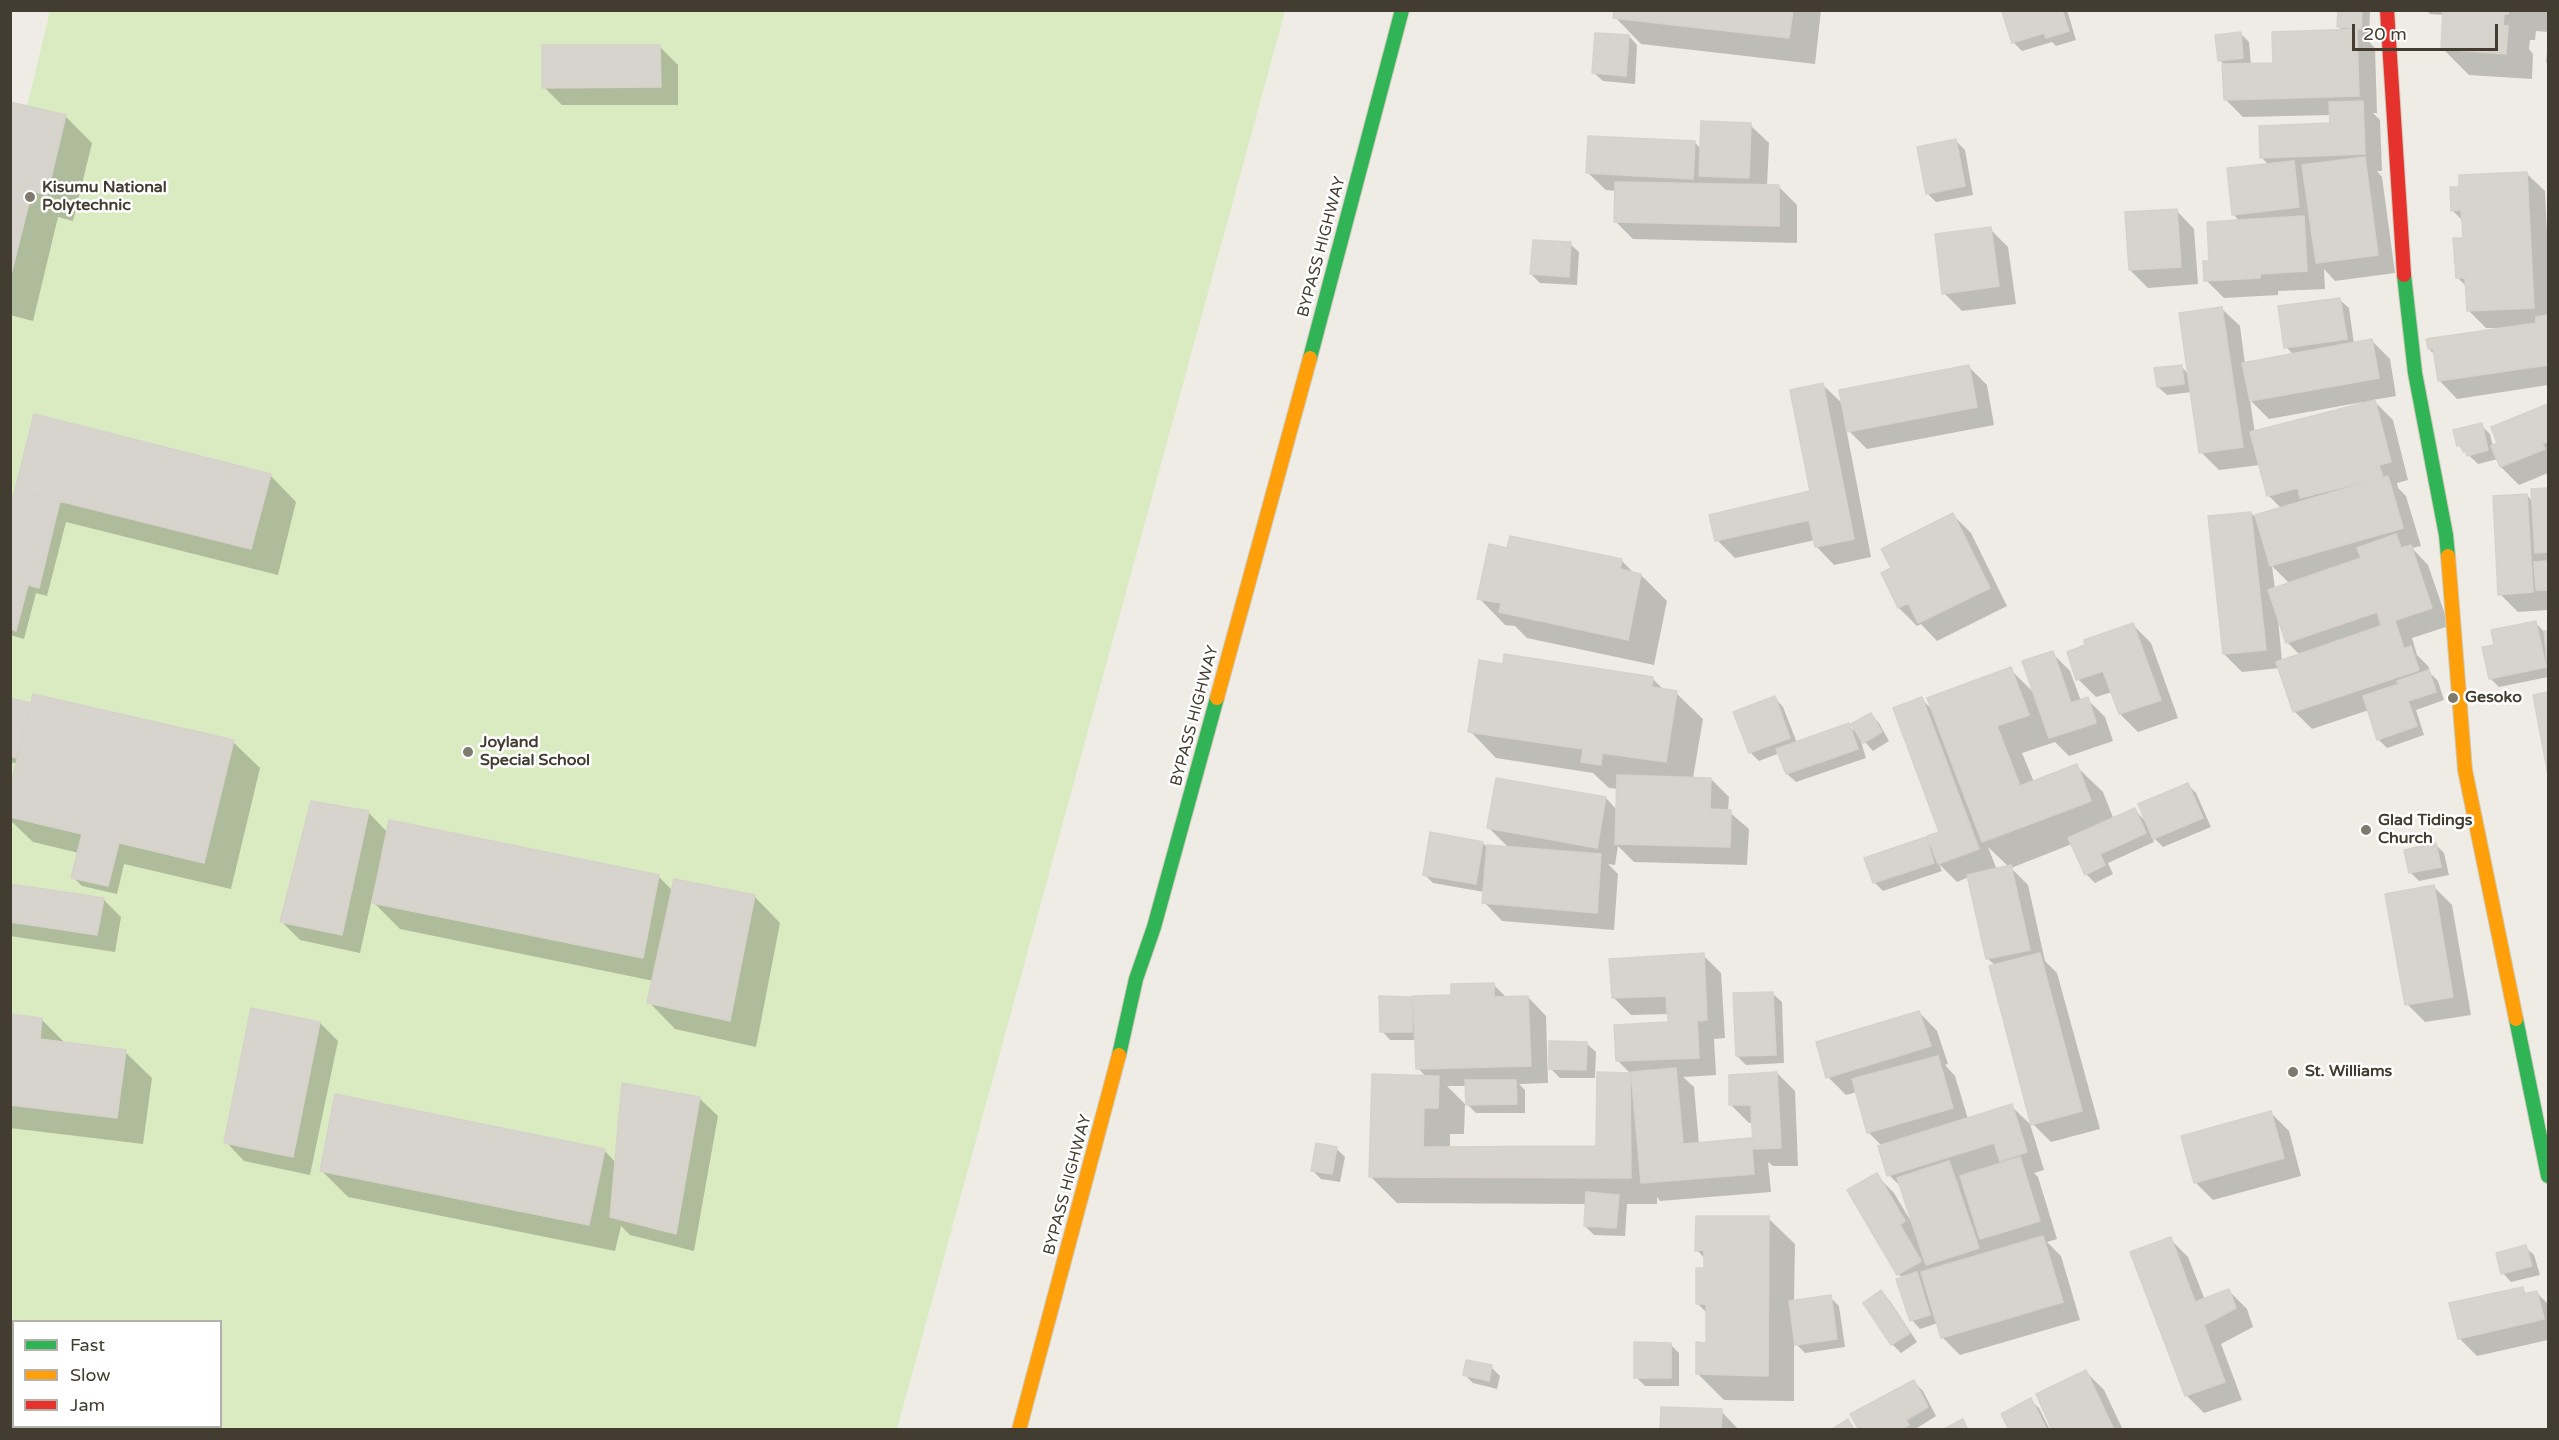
<!DOCTYPE html>
<html>
<head>
<meta charset="utf-8">
<style>
	body { margin:0 }
	#map { position:relative; width:2559px; height:1440px; overflow:hidden; background:#eeece5; font-family:"Varela Round",sans-serif }
	canvas { display:block }
	.frame { position:absolute; inset:0; border:12px solid #433d31; pointer-events:none }
	.legend { position:absolute; left:12px; top:1320px; width:210px; height:108px; box-sizing:border-box; background:#fff; border:2px solid #b4b1ad; margin:0; padding:8px 10px; list-style:none; font-size:18px; color:#433d31 }
	.legend li { display:flex; align-items:center; gap:12px; height:30px }
	.legend b { width:30px; border:2px solid #b4b1ad }
	.scale { position:absolute; left:2352px; top:24px; width:146px; height:27px; box-sizing:border-box; border:3px solid #433d31; border-top:0; padding-left:8px; font-size:18px; line-height:21px; white-space:nowrap; color:#433d31; -webkit-text-stroke:4px #fff; paint-order:stroke }
</style>
</head>
<body>
<div id="map">
<canvas width="2559" height="1440"></canvas>
<div class="frame"></div>
<ul class="legend">
<li><b style="height:8px;background:#30b455"></b>Fast</li>
<li><b style="height:8px;background:#ff9f0a"></b>Slow</li>
<li><b style="height:8px;background:#e5322d"></b>Jam</li>
</ul>
<div class="scale">20 m</div>
</div>
<script>
const context = document.querySelector('canvas').getContext('2d');
context.lineJoin = 'round';
function paint(path, color) {
  context.fillStyle = color;
  context.fill(path, 'evenodd');
}
function strokePath(path, color, width, dash) {
  context.strokeStyle = color;
  context.lineWidth = width;
  context.lineCap = dash ? 'butt' : 'round';
  context.setLineDash(dash || []);
  context.stroke(path);
}
function drawText(font, color, halo, rows, align = 'center') {
  context.font = font + ' "Varela Round",sans-serif';
  context.lineWidth = 5;
  context.setLineDash([]);
  context.textBaseline = 'middle';
  context.strokeStyle = halo;
  context.fillStyle = color;
  for (const [text, x, y, turn = 0] of rows) {
    context.save();
    context.translate(x, y);
    context.rotate((+turn || 0) * Math.PI / 180);
    context.textAlign = isNaN(turn) ? turn : align;
    if (halo) context.strokeText(text, 0, 0);
    context.fillText(text, 0, 0);
    context.restore();
  }
}
paint(new Path2D(`
	M50,11H1285L897,1429L11,1430L10,178ZM14,1322H220V1426H14Z`), '#daebc2');
paint(new Path2D(`
	M1615,10H1821L1815,64L1641,44L1615,17Z
	M2010,10H2067L2076,40L2056,46L2052,42L2022,51L2014,43L2004,13Z
	M2339,10L2370,12L2369,37L2363,36L2375,48L2377,113H2373L2380,120L2382,171H2377L2382,177L2395,273L2335,281L2324,269L2325,289L2278,291V295L2224,298L2206,280L2211,263L2240,222L2233,214L2269,165L2262,158L2332,125L2331,115L2243,117L2225,99L2224,64L2219,60L2240,33L2249,42L2251,65H2274L2343,31L2338,26Z
	M2426,10H2548V32L2536,31L2535,40H2530L2529,49L2533,54L2532,79L2469,75L2442,48L2445,15L2430,14Z
	M1629,36L1637,45L1635,84L1603,81L1594,73Z
	M2548,42V65L2546,62Z
	M660,47L678,65V105H562L544,87Z
	M10,104L66,117L92,143L73,221L58,217L33,321L10,315Z
	M1750,125L1769,143L1767,187H1779L1797,205V243L1633,239L1615,221L1616,191L1606,190L1587,172L1695,143L1701,149Z
	M1956,141L1965,150L1973,195L1936,202L1927,193Z
	M2526,173L2545,191L2548,252V385L2457,399L2439,380L2435,355L2429,349L2499,330V328H2486L2468,310L2467,287L2457,277L2464,239L2463,221L2452,210Z
	M2176,210L2194,229L2198,284L2148,288L2130,270Z
	M1990,229L2008,247L2016,304L1962,311L1944,293Z
	M1570,244L1579,252L1577,285L1540,283L1531,274Z
	M2340,300L2349,308L2354,344L2372,341L2390,359L2396,396L2373,400L2393,420L2408,480L2397,483L2398,488L2406,496L2421,546L2412,548L2428,565L2449,626L2412,638L2417,655L2428,666L2431,674L2438,681L2444,700L2416,710L2424,735L2387,748L2378,739L2369,710L2312,729L2294,711L2280,668L2242,672L2224,654L2251,513L2259,521L2282,509L2268,495L2260,465L2219,470L2201,452L2192,392L2167,395L2158,387L2181,366L2189,375L2221,308L2240,326L2245,364L2294,355L2286,347ZM2250,400L2269,419L2363,402V405L2255,433ZM2272,566L2290,584L2275,589ZM2278,619L2287,642L2300,655L2282,661Z
	M1969,367L1987,385L1994,425L1867,449L1846,428L1871,557L1834,565L1816,546L1815,540L1735,558L1717,540L1811,492L1823,385L1844,405Z
	M2548,405V473L2519,485L2501,467L2498,459L2478,464L2458,445L2481,425L2490,434L2493,447L2499,444L2493,428Z
	M35,416L270,475L296,502L278,575L66,522L47,596L36,593L24,639L10,635V513Z
	M2532,490H2548V610L2518,612L2500,594L2527,495L2533,502Z
	M1953,515L1971,533L2007,606L1937,641L1921,624L1917,626L1899,608L1883,573L1893,569Z
	M1621,560L1635,574L1641,575L1667,601L1654,665L1527,638L1515,626L1505,625L1479,598Z
	M2535,622L2545,633L2548,632V677L2499,687L2490,678L2495,646Z
	M2133,625L2151,643L2178,718L2138,732L2120,714L2112,692L2096,697L2078,679Z
	M2052,653L2070,671L2081,701L2087,699L2105,717L2113,741L2069,756L2055,742L2022,753L2034,782L2076,766L2103,792L2114,820L2135,810L2147,823L2187,784L2196,793L2211,827L2163,847L2152,836L2154,842L2108,863L2113,874L2095,883L2086,874L2072,844L2011,868L2028,885L2045,961L2057,973L2100,1129L2051,1142L2033,1124L1996,966L1988,959L1969,877L1957,882L1939,864L1942,871L1883,891L1874,882L1925,839L1933,847L1941,833L1922,699L1933,711L2010,669L2035,694ZM1988,847L2009,867L1997,870Z
	M1504,666L1653,679L1665,691L1676,693L1703,719L1693,778L1711,779L1729,797L1728,811L1749,829L1747,865L1634,862L1618,846L1615,865L1608,864L1618,874L1614,930L1502,921L1484,902V892L1433,883L1424,874L1483,843L1488,848H1509L1489,828L1606,798L1617,810L1618,789L1609,788L1593,773L1496,758L1470,731Z
	M2548,694V767L2535,696Z
	M1775,698L1783,707L1797,743L1848,725L1857,733L1871,715L1879,723L1889,741L1873,751L1859,735L1866,758L1796,782L1787,774L1780,753L1759,761L1750,752Z
	M10,700L233,742L260,768L231,889L124,864L117,894L82,886L73,877L79,853L33,842L10,820V796L18,764L10,762Z
	M368,812L388,833L390,822L659,877L673,891L754,896L780,923L756,1047L675,1029L649,1002L654,981L400,929L374,903L377,885H375L360,953L300,940L282,922Z
	M2435,844L2444,853L2449,875L2419,881L2410,872Z
	M10,886L103,899L121,917L115,952L10,936Z
	M2434,887L2452,905L2471,1015L2425,1022L2407,1004Z
	M1703,955L1721,973L1725,1038L1714,1039L1716,1075L1683,1077L1694,1087L1699,1144L1750,1140L1755,1145L1753,1123H1749L1731,1105L1777,1073L1795,1091L1798,1166H1773L1768,1162L1771,1192L1660,1201L1657,1197V1204H1627L1625,1236L1594,1235L1585,1226L1587,1204L1397,1203L1371,1177L1427,1078L1418,1068L1416,1040H1390L1382,1031L1412,998L1415,1001L1452,996L1493,984L1507,998L1528,997L1546,1016L1548,1083L1519,1084L1525,1090V1113H1476L1467,1104V1086H1447L1465,1104L1464,1134H1450V1148L1597,1147L1599,1074L1632,1075L1618,1061L1669,1024V1014L1631,1015L1613,997Z
	M1773,994L1782,1002L1784,1063L1746,1065L1737,1056Z
	M253,1010L320,1023L338,1041L310,1175L244,1161L226,1142Z
	M1919,1012L1937,1031L1948,1064L1945,1065L1955,1076L1968,1119L2011,1106L2030,1124L2044,1170L2034,1173L2038,1177L2057,1239L2047,1242L2061,1256L2080,1320L1960,1355L1942,1337L1938,1323L1920,1329L1912,1320L1903,1278L1898,1274L1876,1175L1894,1193L1912,1223L1902,1188L1889,1175L1882,1146L1868,1132L1857,1092L1846,1095L1828,1077Z
	M10,1016L41,1019L66,1044L125,1052L152,1078L143,1144L10,1128Z
	M1587,1044L1596,1052L1595,1078H1560L1551,1069Z
	M699,1098L718,1116L694,1251L630,1235L621,1226L615,1251L348,1197L321,1170L604,1150L616,1163Z
	M2271,1113L2289,1131L2301,1176L2213,1200L2195,1182Z
	M1336,1148L1345,1157L1340,1182L1321,1179L1312,1170Z
	M1768,1218L1795,1244L1794,1302L1830,1297L1839,1306L1845,1347L1805,1353L1794,1342V1401L1724,1400L1698,1374L1708,1344V1314L1697,1303L1705,1270V1259L1697,1250Z
	M2170,1239L2188,1257L2205,1300L2229,1291L2247,1309L2253,1327L2221,1344L2242,1400L2204,1413L2186,1395Z
	M2525,1247L2534,1255L2540,1275L2511,1282L2503,1273Z
	M2522,1289L2528,1295L2537,1293L2548,1304V1340L2477,1356L2459,1338Z
	M1881,1292L1890,1301L1917,1342L1901,1353L1892,1344Z
	M1670,1344L1679,1353V1386H1645L1636,1377Z
	M1491,1367L1500,1376L1497,1389L1473,1383L1464,1374Z
	M2086,1372L2104,1390L2123,1430H2054Z
	M1914,1382L1923,1391L1936,1416L1914,1430H1860Z
	M2030,1400L2039,1408L2050,1430H2011Z
	M1721,1411L1739,1430H1662Z`), '#0003');
const building = new Path2D(`
	M1614,10H1793L1789,38L1613,18Z
	M2006,10H2062L2069,31L2046,38L2044,33L2012,43L2002,12Z
	M2338,10H2362L2361,29L2337,27Z
	M2443,10H2509L2508,14H2504L2503,26H2508L2506,54L2441,49Z
	M2357,29L2359,96L2224,100L2222,64L2273,63L2272,32Z
	M2241,32L2243,58L2218,61L2215,35Z
	M1595,33L1629,35L1626,76L1592,73Z
	M542,45H660L661,87L542,88Z
	M2363,101L2365,154L2260,158L2259,126L2330,123L2329,102Z
	M10,102L66,115L47,195L32,191L10,279Z
	M1701,121L1751,123L1749,178L1699,176Z
	M1588,136L1695,141L1693,179L1586,173Z
	M1956,139L1965,186L1926,194L1917,147Z
	M2365,157L2378,255L2316,263L2302,165Z
	M2294,161L2299,207L2232,215L2227,168Z
	M2527,172L2534,308L2467,311L2465,278H2456L2453,238H2463L2461,210L2451,211L2450,187H2459V175Z
	M1615,182L1779,185V226L1614,222Z
	M2177,209L2181,267L2129,270L2125,212Z
	M2304,216L2307,271L2260,274V278L2204,281L2203,261H2209L2207,222Z
	M1991,227L1999,286L1942,294L1935,234Z
	M1533,240L1571,242L1569,277L1530,274Z
	M2340,298L2347,339L2284,348L2278,306Z
	M2222,307L2243,447L2199,453L2179,313Z
	M2548,315V365L2438,381L2433,349H2428L2426,339L2536,323V317Z
	M2372,339L2379,378L2250,401L2242,363Z
	M1969,365L1977,407L1847,432L1839,390Z
	M2182,365L2184,384L2157,387L2154,368Z
	M1823,383L1854,539L1815,547L1809,520L1715,541L1709,515L1810,491L1790,390Z
	M2375,400L2391,462L2379,465L2383,477L2300,498L2298,488L2267,496L2250,432Z
	M2548,404V441L2542,444L2545,449L2500,467L2491,446L2497,443L2491,427Z
	M34,414L271,474L251,549L15,490Z
	M2482,423L2488,450L2467,456L2466,452H2463L2461,445L2457,446L2453,430Z
	M2388,476L2403,528L2270,566L2255,515Z
	M2548,488V552L2535,553L2531,489Z
	M15,490L60,501L39,588L28,585L16,631L10,629V507Z
	M2527,494L2533,592L2498,595L2493,496Z
	M2251,512L2266,650L2223,654L2208,516Z
	M1953,513L1990,588L1918,623L1908,603L1898,608L1881,573L1891,568L1881,549Z
	M2396,534L2401,548L2411,545L2432,608L2381,625L2377,612L2286,643L2268,590L2361,558L2357,548Z
	M1510,536L1622,559L1620,569L1641,574L1628,640L1499,612L1501,603L1477,599L1489,544L1507,548Z
	M2548,561V590H2536L2534,562Z
	M2395,621L2404,649L2411,646L2419,670L2293,712L2276,662Z
	M2536,621L2546,667L2489,679L2482,647L2494,645L2491,630Z
	M2133,623L2161,700L2119,714L2103,671L2076,680L2067,652L2085,645L2084,640Z
	M2544,631H2548V671Z
	M2053,651L2071,703L2088,697L2096,723L2049,738L2022,661Z
	M1504,654L1653,677L1652,687L1677,691L1666,762L1602,753L1601,765L1581,762L1583,749L1468,732L1479,660L1503,664Z
	M2011,667L2029,715L1997,726L2020,786L2077,764L2091,801L1982,842L1927,698Z
	M2429,670L2436,692L2408,701L2417,726L2377,740L2363,696L2399,684L2397,681Z
	M2548,692V775L2533,695Z
	M33,694L234,740L204,863L10,817V789Z
	M1775,696L1790,738L1749,753L1733,712Z
	M1922,697L1979,849L1938,864L1927,836L1939,832L1893,708Z
	M10,698L31,703L17,758L10,756Z
	M1871,713L1882,732L1863,743L1851,724Z
	M1849,723L1858,749L1786,774L1776,749Z
	M1617,775L1711,778L1710,809L1731,810L1730,847L1615,844Z
	M1496,778L1606,797L1597,848L1487,828Z
	M2188,783L2203,818L2153,839L2138,804Z
	M311,801L369,811L342,935L280,922Z
	M2135,808L2146,833L2100,854L2105,865L2085,875L2068,838Z
	M389,820L659,875L643,958L372,903Z
	M1430,832L1483,842L1476,884L1423,875Z
	M82,834L119,843L108,886L71,878Z
	M1926,837L1934,863L1873,883L1864,858Z
	M2436,843L2441,867L2409,873L2404,850Z
	M1487,845L1601,854L1597,913L1482,903Z
	M2011,865L2030,950L1986,959L1967,875Z
	M674,879L755,895L730,1021L647,1003Z
	M10,884L104,898L97,935L10,922Z
	M2434,885L2453,997L2405,1005L2385,894Z
	M1704,953L1707,1020L1697,1021L1699,1058L1616,1061L1614,1025L1668,1022L1666,996L1612,998L1609,959Z
	M2040,953L2082,1111L2031,1125L1989,966Z
	M1494,983V997L1528,996L1531,1066L1416,1069L1413,996L1451,995V984Z
	M1773,992L1776,1055L1736,1056L1733,993Z
	M1379,996L1412,997V1032H1380Z
	M251,1008L320,1022L293,1157L224,1143Z
	M1919,1011L1931,1046L1826,1078L1816,1042Z
	M10,1014L42,1018L40,1039L126,1050L117,1118L10,1105Z
	M1549,1041L1587,1042L1586,1070L1549,1069Z
	M1938,1056L1953,1108L1867,1133L1852,1079Z
	M1676,1068L1683,1144L1751,1138L1754,1174L1641,1183L1631,1072Z
	M1597,1072L1630,1073L1631,1178L1369,1177L1372,1074L1439,1076L1438,1108H1424L1423,1147L1596,1146Z
	M1777,1072L1781,1148L1753,1149L1751,1105H1729V1075Z
	M1465,1080H1516L1517,1104L1466,1105Z
	M622,1083L700,1097L676,1234L610,1217Z
	M335,1094L605,1149L589,1225L320,1171Z
	M2012,1104L2027,1152L2000,1161L1994,1143L1887,1176L1878,1146Z
	M2271,1111L2284,1158L2194,1183L2181,1136Z
	M1316,1143L1337,1147L1332,1174L1311,1171Z
	M2020,1157L2040,1221L1980,1239L1960,1176Z
	M1949,1161L1979,1248L1926,1265L1897,1178Z
	M1877,1173L1905,1221L1900,1225L1921,1261L1897,1275L1847,1190Z
	M1586,1192L1619,1195L1616,1228L1584,1226Z
	M1696,1216H1769L1768,1376L1696,1374V1342L1706,1343V1304H1696V1268H1704V1250L1695,1251Z
	M2043,1236L2063,1302L1941,1338L1921,1272Z
	M2171,1237L2195,1302L2229,1289L2236,1308L2204,1325L2225,1382L2185,1396L2130,1252Z
	M2526,1245L2532,1266L2501,1274L2496,1253Z
	M1917,1272L1930,1315L1910,1321L1896,1279Z
	M2523,1287L2524,1294L2537,1291L2544,1319L2458,1339L2449,1303Z
	M1881,1290L1910,1333L1891,1345L1863,1303Z
	M1831,1295L1837,1339L1795,1345L1789,1301Z
	M1634,1342L1671,1343V1378H1634Z
	M1466,1360L1492,1365L1489,1381L1463,1375Z
	M2086,1370L2114,1430H2052L2036,1394Z
	M1914,1380L1928,1407L1906,1420L1909,1425L1901,1430H1859L1850,1414Z
	M2031,1398L2047,1430H2009L2001,1414Z
	M1661,1407L1722,1409L1721,1430H1660Z
	M1848,1419L1854,1430H1831Z
	M1963,1419L1968,1430H1942Z`);
paint(building, '#d7d4cd');
strokePath(building, '#d6d2cb', 1.5);
const fast = new Path2D(`
	M2404,275L2415,373L2446,535L2448,556
	M1310,358L1402,10
	M2516,1019L2548,1176
	M1119,1055L1136,979L1154,927L1217,698`);
const slow = new Path2D(`
	M2448,556L2465,770L2516,1019
	M1217,698L1310,358
	M1019,1430L1119,1055`);
const jam = new Path2D(`
	M2387,10L2404,275`);
strokePath(fast, '#cfcabc', 16);
strokePath(slow, '#cfcabc', 16);
strokePath(jam, '#cfcabc', 16);
strokePath(fast, '#30b455', 14);
strokePath(slow, '#ff9f0a', 14);
strokePath(jam, '#e5322d', 14);
for (const [x, y, r, color] of [
	[30,197,6,"#7f7a70"],
	[2453,698,6,"#7f7a70"],
	[468,752,6,"#7f7a70"],
	[2366,830,6,"#7f7a70"],
	[2293,1072,6,"#7f7a70"]
]) {
  const dot = new Path2D();
  dot.arc(x, y, r, 0, 2 * Math.PI);
  context.fillStyle = color;
  context.fill(dot);
  strokePath(dot, '#fff', 2);
}
drawText('bold 16px', '#433d31', '#fff', [
	["Kisumu National",42,188],
	["Polytechnic",42,206],
	["Gesoko",2465,698],
	["Joyland",480,743],
	["Special School",480,761],
	["Glad Tidings",2378,821],
	["Church",2378,839],
	["St. Williams",2305,1072]
], 'left');
drawText('16px', '#433d31', '#fff', [
	["BYPASS HIGHWAY",1322,247,-75],
	["BYPASS HIGHWAY",1195,716,-75],
	["BYPASS HIGHWAY",1068,1185,-75]
]);
</script>
</body>
</html>
